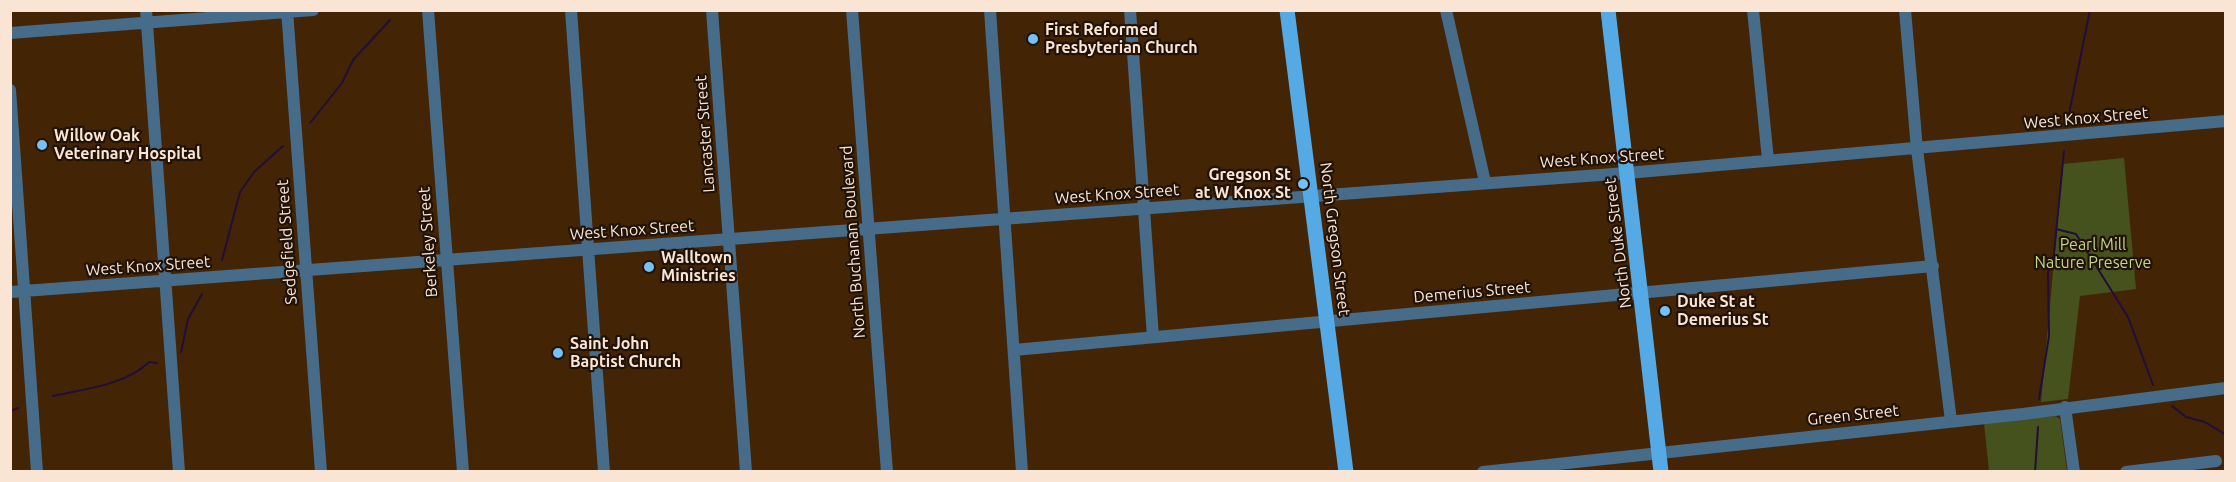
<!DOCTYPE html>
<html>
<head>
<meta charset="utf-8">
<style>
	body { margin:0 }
	#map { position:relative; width:2236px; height:482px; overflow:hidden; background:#432505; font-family:Ubuntu,sans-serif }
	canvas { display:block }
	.frame { position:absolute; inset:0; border:12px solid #fae5d5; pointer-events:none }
</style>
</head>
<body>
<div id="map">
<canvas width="2236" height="482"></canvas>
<div class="frame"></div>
</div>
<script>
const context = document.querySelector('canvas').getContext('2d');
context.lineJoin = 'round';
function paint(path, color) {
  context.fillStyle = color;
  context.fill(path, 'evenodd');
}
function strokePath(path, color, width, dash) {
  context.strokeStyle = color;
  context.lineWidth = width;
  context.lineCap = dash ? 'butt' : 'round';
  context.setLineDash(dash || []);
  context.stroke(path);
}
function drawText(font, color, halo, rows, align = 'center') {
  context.font = font + ' Ubuntu,sans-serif';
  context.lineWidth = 4.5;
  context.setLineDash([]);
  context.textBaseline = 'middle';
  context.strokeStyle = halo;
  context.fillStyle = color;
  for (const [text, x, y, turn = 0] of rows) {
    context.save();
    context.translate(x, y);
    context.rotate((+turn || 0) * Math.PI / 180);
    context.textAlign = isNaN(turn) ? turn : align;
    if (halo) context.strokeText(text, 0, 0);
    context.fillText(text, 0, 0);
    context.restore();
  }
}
paint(new Path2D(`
	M2124,158L2136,289L2080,296L2068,399L2041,402L2063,164Z
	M2055,416L2060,419L2067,471H1989L1984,423Z`), '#46521e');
strokePath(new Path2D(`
	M310,123L342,83L353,60L390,20
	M2067,124L2090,10
	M2056,229L2076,234L2128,317L2153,385
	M222,260L240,192L254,172L283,146
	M181,352L188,319L202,294
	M53,396C84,389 126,385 149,362L157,363
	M2039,399L2049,336L2048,272L2054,254L2064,151
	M2172,406L2186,417L2205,422L2226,435
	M10,411L18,408
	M2035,472L2038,427`), '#220e3a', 2);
strokePath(new Path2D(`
	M146,10L179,472
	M287,10L321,472
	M428,10L463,472
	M571,10L604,472
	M712,10L746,472
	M852,10L887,472
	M990,10L1022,472
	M1130,10L1153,337
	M1446,10L1485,182
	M1753,10L1768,160
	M1905,10L1917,149L1951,421
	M10,33L313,10
	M10,90L37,472
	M10,292L1627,173L2226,121
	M1014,350L1933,266
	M2065,407L2074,472
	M1483,472L2023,414L2226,388
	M2126,472L2216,461`), '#466c89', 12);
strokePath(new Path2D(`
	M1287,10L1346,472
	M1608,10L1661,472`), '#55aae5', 15);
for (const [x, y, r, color] of [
	[1033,39,6,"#75c0f6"],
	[42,145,6,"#75c0f6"],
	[1303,184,6,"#75c0f6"],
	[649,267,6,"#75c0f6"],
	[1665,311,6,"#75c0f6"],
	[558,353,6,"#75c0f6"]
]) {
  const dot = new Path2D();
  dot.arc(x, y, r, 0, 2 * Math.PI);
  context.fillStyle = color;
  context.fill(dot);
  strokePath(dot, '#201206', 2);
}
drawText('bold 16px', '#fae5d5', '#201206', [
	["First Reformed",1045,30],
	["Presbyterian Church",1045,48],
	["Willow Oak",54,136],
	["Veterinary Hospital",54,154],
	["Gregson St",1291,175,"right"],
	["at W Knox St",1291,193,"right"],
	["Walltown",661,258],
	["Ministries",661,276],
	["Duke St at",1677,302],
	["Demerius St",1677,320],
	["Saint John",570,344],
	["Baptist Church",570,362]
], 'left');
drawText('16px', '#fae5d5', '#201206', [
	["West Knox Street",2086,118,-5],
	["Lancaster Street",705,134,-94],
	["West Knox Street",1602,158,-4],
	["West Knox Street",1117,194,-4],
	["West Knox Street",632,230,-4],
	["North Gregson Street",1335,239,83],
	["Sedgefield Street",287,242,-94],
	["Berkeley Street",428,242,-94],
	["North Buchanan Boulevard",853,242,-94],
	["North Duke Street",1618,243,-97],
	["West Knox Street",148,266,-4],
	["Demerius Street",1472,292,-5],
	["Green Street",1853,415,-6]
]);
drawText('16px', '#c0d784', '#201206', [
	["Pearl Mill",2093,245],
	["Nature Preserve",2093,263]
]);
</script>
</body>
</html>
